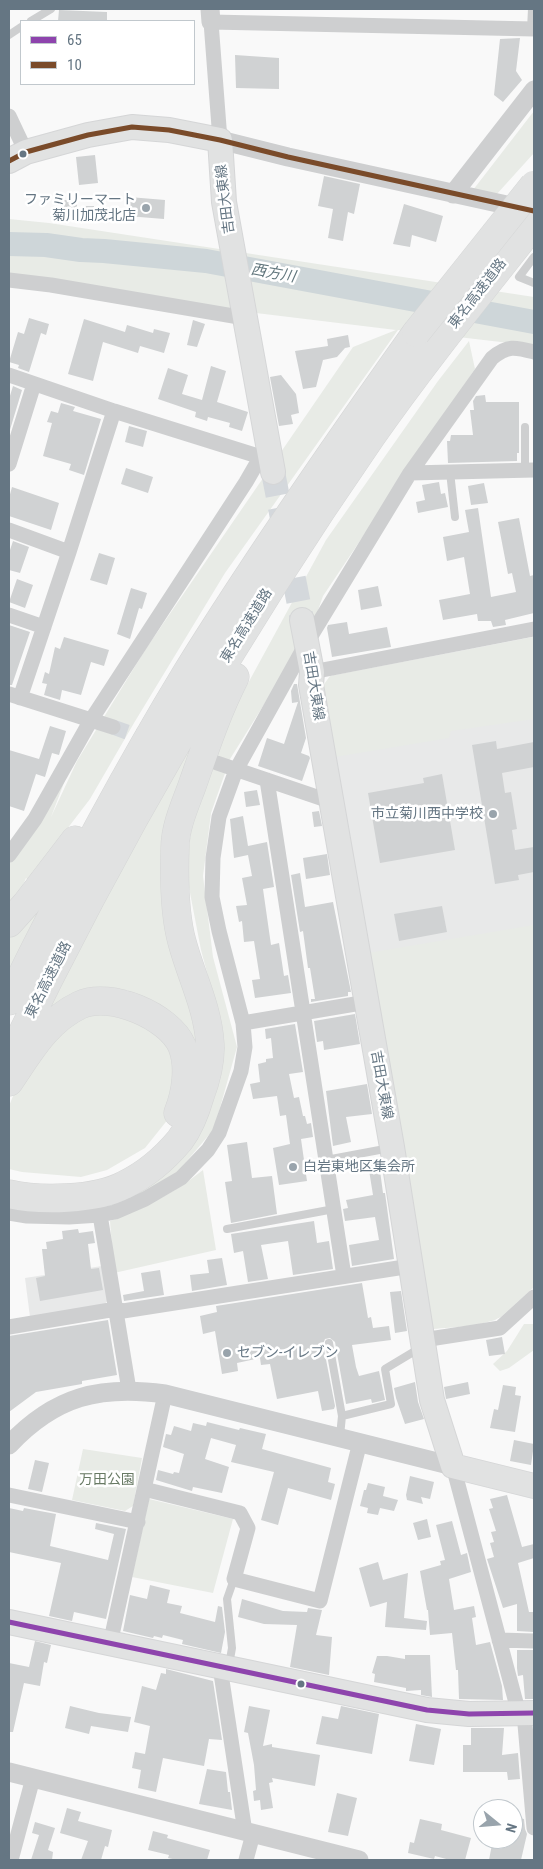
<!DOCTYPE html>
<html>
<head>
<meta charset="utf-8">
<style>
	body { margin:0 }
	#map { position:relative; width:543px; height:1869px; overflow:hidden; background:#f9f9f9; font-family:"Roboto Condensed",sans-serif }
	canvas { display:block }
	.frame { position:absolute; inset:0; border:10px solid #657683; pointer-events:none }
	.legend { position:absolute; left:20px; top:20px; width:175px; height:65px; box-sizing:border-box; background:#fff; border:1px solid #c1c8cd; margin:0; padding:6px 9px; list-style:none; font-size:15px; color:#657683 }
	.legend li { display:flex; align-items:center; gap:10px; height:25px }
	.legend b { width:25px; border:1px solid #c1c8cd }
	.north { position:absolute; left:473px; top:1799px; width:50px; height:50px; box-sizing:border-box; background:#fff; border:1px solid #c1c8cd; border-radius:50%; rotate:107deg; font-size:14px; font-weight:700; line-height:20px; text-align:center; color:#657683 }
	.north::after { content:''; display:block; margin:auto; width:18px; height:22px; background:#99a4ac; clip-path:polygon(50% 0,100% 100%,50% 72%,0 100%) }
</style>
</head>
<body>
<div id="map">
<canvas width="543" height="1869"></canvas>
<div class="frame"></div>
<ul class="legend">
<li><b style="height:6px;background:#8e44ad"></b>65</li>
<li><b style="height:6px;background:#7a4b2a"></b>10</li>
</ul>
<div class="north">N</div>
</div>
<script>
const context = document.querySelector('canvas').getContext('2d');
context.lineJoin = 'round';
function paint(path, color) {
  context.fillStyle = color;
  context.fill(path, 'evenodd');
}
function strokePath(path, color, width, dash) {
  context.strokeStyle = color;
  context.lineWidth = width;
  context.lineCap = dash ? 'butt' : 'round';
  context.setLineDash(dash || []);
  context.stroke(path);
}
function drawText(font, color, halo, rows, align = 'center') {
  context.font = font + ' "Roboto Condensed","Noto Sans JP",sans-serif';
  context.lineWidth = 5;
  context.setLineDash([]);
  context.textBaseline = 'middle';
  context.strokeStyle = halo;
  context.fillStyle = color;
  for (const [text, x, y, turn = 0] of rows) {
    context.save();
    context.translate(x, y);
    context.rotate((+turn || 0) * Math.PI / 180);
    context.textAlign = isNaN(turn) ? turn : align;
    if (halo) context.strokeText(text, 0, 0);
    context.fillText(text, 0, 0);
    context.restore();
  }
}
paint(new Path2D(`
	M534,637V1287L495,1320L477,1324L432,1329L335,757L330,676Z
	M102,1266L108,1300L104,1305L30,1317L25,1278Z`), '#e8e9e9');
paint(new Path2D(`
	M534,111V153L496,195L473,190Z
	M9,219L49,223L534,297V347L518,344L398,330L225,573L134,723L90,799L28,880L26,878L21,890L9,905V854L72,762L51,817L77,761L145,650L353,347L396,330L9,283Z
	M469,341L475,369L323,596L306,644L270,695L230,759L211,813L203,876L213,957L237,1047L214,1129L175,1175L133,1201L84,1214L181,1155L215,1096L222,1028L201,950L186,872L193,814L234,709L326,540L438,381Z
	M533,637L534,719L451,731L449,738L335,757L322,687L330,676Z
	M216,698L165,871L179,978L202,1029L194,1095L164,1013L127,990L83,996L42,1020L106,892Z
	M65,871L9,983V925Z
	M534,925V1287L501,1317C481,1327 454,1327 432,1329L368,953Z
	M123,1009L167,1040L178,1070L173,1113L145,1148L107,1170L81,1177L22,1172L9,1169V1106L13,1096L53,1034L86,1014Z
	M203,1170L216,1250L114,1273L110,1221C145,1207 173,1194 203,1170Z
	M524,1324H534V1350L509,1368L500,1371L493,1364L507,1351Z
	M83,1449L142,1458L133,1506L125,1511L72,1500Z
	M149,1499L233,1519L213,1593L132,1577Z`), '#e8ebe6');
paint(new Path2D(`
	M9,239L73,249L50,254H9Z`), '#ced6d9');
strokePath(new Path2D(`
	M9,244L46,245L81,250L104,251L206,261L534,322`), '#ced6d9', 24);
paint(new Path2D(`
	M59,10L107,12V21H58Z
	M520,38L516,71L522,80L503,102L494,95L500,39Z
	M235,55L279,58V89L236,88Z
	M95,155L98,183L79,185L76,157Z
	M324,176L360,184L354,214L348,212L343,241L328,238L333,209L318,206Z
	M129,197L165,200L164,219L127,216Z
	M62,200H77V213H62Z
	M404,204L443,216L436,242L412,235L410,247L393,244Z
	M82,206H94L93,218H81Z
	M29,318L49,324L46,335L41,333L29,372L18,368L19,365L9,362L18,332L24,334Z
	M84,319L125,332L127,325L153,333L154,329L170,333L164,353L140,346L138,353L103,342L93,381L68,374Z
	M193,320L205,324L197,347L187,345Z
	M348,335L350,347L345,348L337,357L323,360L316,387L303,389L295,351L328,346L327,339Z
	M211,366L226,371L217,402L248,412L242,431L229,427L230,423L208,417L207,421L195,417L196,412L158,399L168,368L188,375L182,394L202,400Z
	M281,375L296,394L299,413L291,415L293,424L279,426L270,377Z
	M13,386L22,390L9,433V399Z
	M485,395L486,402H519V453H517V461L448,463L447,441H450L451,435H473L470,410H474L473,401L476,396Z
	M61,403L75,407L73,411L101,419L84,475L69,470L71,464L43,456L52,423L47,422L51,411L58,413Z
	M129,426L147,431L143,447L125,442Z
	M126,468L153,477L148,493L121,484Z
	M439,482L441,494L445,493L448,507L418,513L416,502L425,500L422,485Z
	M484,483L488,503L471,505L468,486Z
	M12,487L59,503L51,530L9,516V498Z
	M478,508L491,597L516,592L512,573L508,574L498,522L519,518L530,576L534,575V613L505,620L506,625L493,627L491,621H478L477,614L443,620L439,600L470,594L464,557L447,561L443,537L469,532L465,510Z
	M13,541L29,547L20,573L9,570V553Z
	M99,553L115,558L107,585L90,580Z
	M17,579L33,585L25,608L9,602Z
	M378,586L382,606L361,610L358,590Z
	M131,588L147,593L142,609L139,608L130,639L117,634Z
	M347,622L349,634L387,627L391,647L332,657L327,628L328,625Z
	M9,625L30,632L12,685H9Z
	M64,637L109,650L104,666L91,662L81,695L62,690L60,700L44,695L47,684L42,683L45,672L49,674L55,647L60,649Z
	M294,684H297L306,738L301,753L309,756L310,758L302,781L258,766L267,738L284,744L298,702L292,703L291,691Z
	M50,726L66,731L59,755L52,753L45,777L36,774L24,811L9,806V750L39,759Z
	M496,741L497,749L534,742V767L502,773L505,793L511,792L517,829L512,830L515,850L534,847V872L518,875L519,880L495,884L472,745Z
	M442,774L455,850L380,863L368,793L424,783L423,778Z
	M257,790L260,805L246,807L244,792Z
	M319,811L322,826L314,827L312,812Z
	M243,816L248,846L267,842L274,887L263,889L271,945L279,943L284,976L288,975L291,993L255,998L252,980L260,979L254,941L244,942L242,921L239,922L236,906L247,905L242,878L252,876L248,855L234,858L230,819Z
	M327,854L330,875L306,879L303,858Z
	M300,873L305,907L333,902L351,992H348V996L311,1002V999H315L310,968H308L303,931L300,932L291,875Z
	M442,906L447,932L399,941L394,914Z
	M355,1014L360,1044L324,1050L323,1041L317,1042L314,1021Z
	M295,1024L303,1072L289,1074L294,1098L299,1097L303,1116H305L307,1124L311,1123L313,1137L301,1139L307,1181L279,1185L273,1148L290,1144L286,1115L280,1116L277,1096L253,1099L250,1084L260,1082L258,1064L266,1062V1059L273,1058L271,1038L266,1039L265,1029Z
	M367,1084L372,1114L346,1117L351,1142L333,1146L326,1091Z
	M247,1142L252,1178L272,1176L277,1214L231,1223L225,1182L232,1181L227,1145Z
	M379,1163L383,1193H385L394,1259L352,1266L349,1245L379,1240L375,1217L345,1221L343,1209L348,1208L346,1200L373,1195L368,1164Z
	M314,1221L317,1243L329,1241L333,1269L293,1275L288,1241L261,1245L268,1279L248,1282L243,1251L234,1253L231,1234Z
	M78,1229L79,1233L93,1231L95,1243L88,1244L91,1269L99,1268L103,1290L40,1301L36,1278L45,1276L42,1249H47L46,1242L63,1239L62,1231Z
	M222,1258L227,1285L192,1291L190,1275L209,1273L207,1260Z
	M160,1270L164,1295L124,1301L123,1295L144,1291L141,1273Z
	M362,1283L368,1318L371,1317L373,1328L389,1326L391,1340L352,1345L356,1367L359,1376L379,1371L385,1400L372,1403L371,1399L346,1404L335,1342L330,1338L325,1339L323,1344L335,1406L334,1409L322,1411L318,1391L277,1399L270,1364L261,1365L260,1358L237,1363L238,1371L222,1374L215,1331L203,1334L200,1316L217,1312L216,1306Z
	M401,1291L407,1331L395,1333L390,1292Z
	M108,1320L117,1375L82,1381V1384L36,1392L9,1412V1336Z
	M502,1337L505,1354L489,1356L486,1340Z
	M415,1382L418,1402L424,1419L405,1424L396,1398L394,1388Z
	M468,1382L470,1394L446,1399L444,1387Z
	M503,1385L516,1387L515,1395L521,1396L515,1432L490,1428L494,1409L498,1410Z
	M207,1422L239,1430L240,1428L266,1434L262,1449L331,1468L328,1482L335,1484L331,1500L288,1488L278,1525L261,1520L274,1472L231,1462L236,1445L211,1438L205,1459L229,1467L222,1493L193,1487L192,1491L156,1480L158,1470L173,1474L174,1472L179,1473L184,1454L163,1447L166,1434L171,1435L174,1426L191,1431L193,1423L206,1426Z
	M514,1440L534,1444L531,1465L510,1461Z
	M35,1460L49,1463L42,1492L28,1489Z
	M410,1476L434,1482L430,1499L421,1497L423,1504L407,1500L406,1495Z
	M368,1483L385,1487L383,1496L398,1500L394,1511L380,1508L378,1515L367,1513L368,1508L360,1506L364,1490H366Z
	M507,1495L522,1547L534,1544V1558L518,1563L529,1612H534V1632L517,1631V1604L503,1608L487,1559L494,1557L490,1543L494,1542L491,1532L496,1531L489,1509L493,1508L490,1499Z
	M9,1508L23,1511L24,1508L56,1514L50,1546L108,1560L114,1534L95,1529L96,1523L126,1529L106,1619L74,1612L72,1621L49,1616L61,1563L9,1552Z
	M427,1519L431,1537L418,1540L413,1523Z
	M452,1521L461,1555L467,1553L471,1572L449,1579L454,1610L474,1606L476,1617L472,1618L476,1645L490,1642L502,1686L503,1700L459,1699L458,1670H456L452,1633L430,1635L428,1610H427L420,1571L441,1565L440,1561L445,1560L436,1525Z
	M378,1562L383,1580L408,1573L404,1618L427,1621L426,1630L385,1627L387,1602L370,1607L359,1568Z
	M150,1585L170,1590L167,1603L182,1606L180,1613L215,1622L218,1606L222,1607L225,1632L221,1653L182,1644L183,1640L163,1635L162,1638L154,1636L153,1638L123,1631L130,1595L147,1599Z
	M242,1599L283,1611L307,1612L308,1608L322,1610L316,1635L332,1637L329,1675L290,1667L297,1625L264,1624L238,1617Z
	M35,1641L51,1645L47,1663L44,1662L40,1686L24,1683L13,1732H9V1663L29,1667Z
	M517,1650H534V1699H525L523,1675L518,1676L517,1668Z
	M405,1655H430L432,1697L421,1695V1690L406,1691V1688L374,1682L375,1674L372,1673L377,1656H387L405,1659Z
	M166,1669L213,1681L222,1740L209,1739L204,1766L163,1758L156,1792L138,1788L141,1770L132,1768L135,1752L145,1754L150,1726L134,1722L142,1686L156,1690L161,1673L166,1674Z
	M70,1706L99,1713L131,1717L128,1732L91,1726L89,1734L65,1728Z
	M249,1706L270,1710L263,1746L272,1744V1747L320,1755L315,1786L272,1778L273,1782L269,1783L273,1808L261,1810L260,1800L254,1801L253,1791L256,1790L254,1765L248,1733L244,1732Z
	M341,1706L379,1714L372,1754L316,1744L322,1716L338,1719Z
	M416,1724L441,1729L434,1765L409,1761Z
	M471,1728H504L502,1755L518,1753L520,1779L508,1780L507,1772H463V1745H471Z
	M207,1769L226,1772L228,1792H230L232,1810L199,1804Z
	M337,1793L357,1798L348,1836L328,1832Z
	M67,1808L81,1812L78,1821L112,1830L108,1847L105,1846L101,1860H81L88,1841L60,1833Z
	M513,1817L524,1819L525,1829L527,1834L521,1860H489L493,1839H513Z
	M420,1819L442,1824L441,1830L471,1838L465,1860H450L435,1856L434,1859L408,1853L410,1842L414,1843Z
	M35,1822L55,1828L48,1850L53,1852L52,1860H31L39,1835L32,1833Z
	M153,1831L168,1835L167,1838L210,1850L207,1860H177L168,1858L169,1855L148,1850Z`), '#d0d2d3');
strokePath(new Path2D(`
	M113,727L152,741`), '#d4d8dc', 15, [15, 8]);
strokePath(new Path2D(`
	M273,472L302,620`), '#d4d8dc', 24, [24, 12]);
const primary = new Path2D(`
	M9,161L26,152L88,135L132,127L169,130L220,140L224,202L273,472
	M302,620L312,672L311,685L392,1147L432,1400L453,1466L534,1486
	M9,1622L427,1710L469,1714L534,1713`);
const motorway = new Path2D(`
	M9,923L26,904L75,840
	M9,1001C64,889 122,779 187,672C259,556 337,444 416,333
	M9,1060C113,844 234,635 371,437C422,364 479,294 534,224
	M9,1082C29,1053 46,1021 80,1005C110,991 169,1016 182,1046C190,1066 186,1093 178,1113
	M9,1194C40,1201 96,1200 124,1185C145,1175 165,1158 180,1140C189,1128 196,1110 200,1096C206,1080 211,1061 210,1044C208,1008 191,976 182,942C174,913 174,878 175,848C175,827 185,805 192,786C205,749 217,712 235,677`);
strokePath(primary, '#d5d6d7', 26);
strokePath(motorway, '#d5d6d6', 29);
strokePath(new Path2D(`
	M31,21L51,9
	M531,29L532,9
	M9,35L21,27
	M534,257L519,277L534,283
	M525,427V470
	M450,472L455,517
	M326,1160L390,1148
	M227,1229L334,1209
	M329,1343L342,1416
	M340,1436L342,1416L391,1404L385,1369L415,1351L419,1345
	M229,1665L232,1648L227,1599L234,1579`), '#cecfd0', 8);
strokePath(new Path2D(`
	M9,116L26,152
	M220,140L211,22L534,29
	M9,280L51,285L245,318
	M9,375L114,411L261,457
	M9,464L34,384
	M410,473L534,470
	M9,530L69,552
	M9,615L44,627
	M312,672L534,629
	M9,694L113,727
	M20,698L69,552L114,411
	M217,763L332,802
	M267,780L344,1276
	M9,855L35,819L91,720L246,482L268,444
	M243,1023L367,1002
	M9,1213L27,1216L69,1217L100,1215L115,1212L145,1199L181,1178L208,1150L219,1133L241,1071L245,1047L243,1023L219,931L212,897L213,858L219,817L236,770L306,644L410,473L492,358C508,345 515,347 534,352
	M100,1215L129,1390
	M9,1327L116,1309L123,1311L411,1266
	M423,1340L500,1328L534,1297
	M453,1466L519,1714
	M144,1489L240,1513L248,1528L234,1579L320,1601L360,1442
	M9,1495L138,1522
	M499,1640L534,1641
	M110,1644L165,1394
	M220,1667L245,1832
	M524,1713L534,1828
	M11,1860L33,1778
	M246,1860L253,1834`), '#cecfd0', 15);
strokePath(new Path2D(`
	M210,9L211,22
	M220,140L288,157L534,211
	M453,194L534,90
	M9,1445C55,1396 100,1385 165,1394L453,1466
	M9,1772L359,1860`), '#cecfd0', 19);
strokePath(primary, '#e1e2e2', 24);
strokePath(motorway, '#e1e2e2', 28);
const motorwayBridge = new Path2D(`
	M416,333L534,185`);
strokePath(motorwayBridge, '#d5d6d6', 29, []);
strokePath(motorwayBridge, '#e1e2e2', 28);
strokePath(new Path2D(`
	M9,1622L427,1710L469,1714L534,1713`), '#8e44ad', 5);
strokePath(new Path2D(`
	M9,161L26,152L88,135L132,127L169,130L220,140L288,157L534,211`), '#7a4b2a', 5);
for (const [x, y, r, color] of [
	[23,154,4.5,"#657683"],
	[146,208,5,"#99a4ac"],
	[493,814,5,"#99a4ac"],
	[293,1167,5,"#99a4ac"],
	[227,1353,5,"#99a4ac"],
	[301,1684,4.5,"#657683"]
]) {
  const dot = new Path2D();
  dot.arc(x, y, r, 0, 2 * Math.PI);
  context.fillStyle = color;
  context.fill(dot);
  strokePath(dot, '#fff', 2);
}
drawText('14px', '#657683', '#fff', [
	["吉田大東線",226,199,-97],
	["東名高速道路",478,294,-52],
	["東名高速道路",247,626,-58],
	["吉田大東線",313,686,81],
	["東名高速道路",49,980,-63],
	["吉田大東線",381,1085,80]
]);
drawText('14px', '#657683', '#fff', [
	["ファミリーマート",136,200],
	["菊川加茂北店",136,216],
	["市立菊川西中学校",483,814],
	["白岩東地区集会所",303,1167,"left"],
	["セブン-イレブン",237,1353,"left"]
], 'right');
drawText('14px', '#687a64', '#fff', [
	["万田公園",107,1480]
]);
drawText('italic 15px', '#60757c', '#fff', [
	["西方川",273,274,10]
]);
</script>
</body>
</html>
